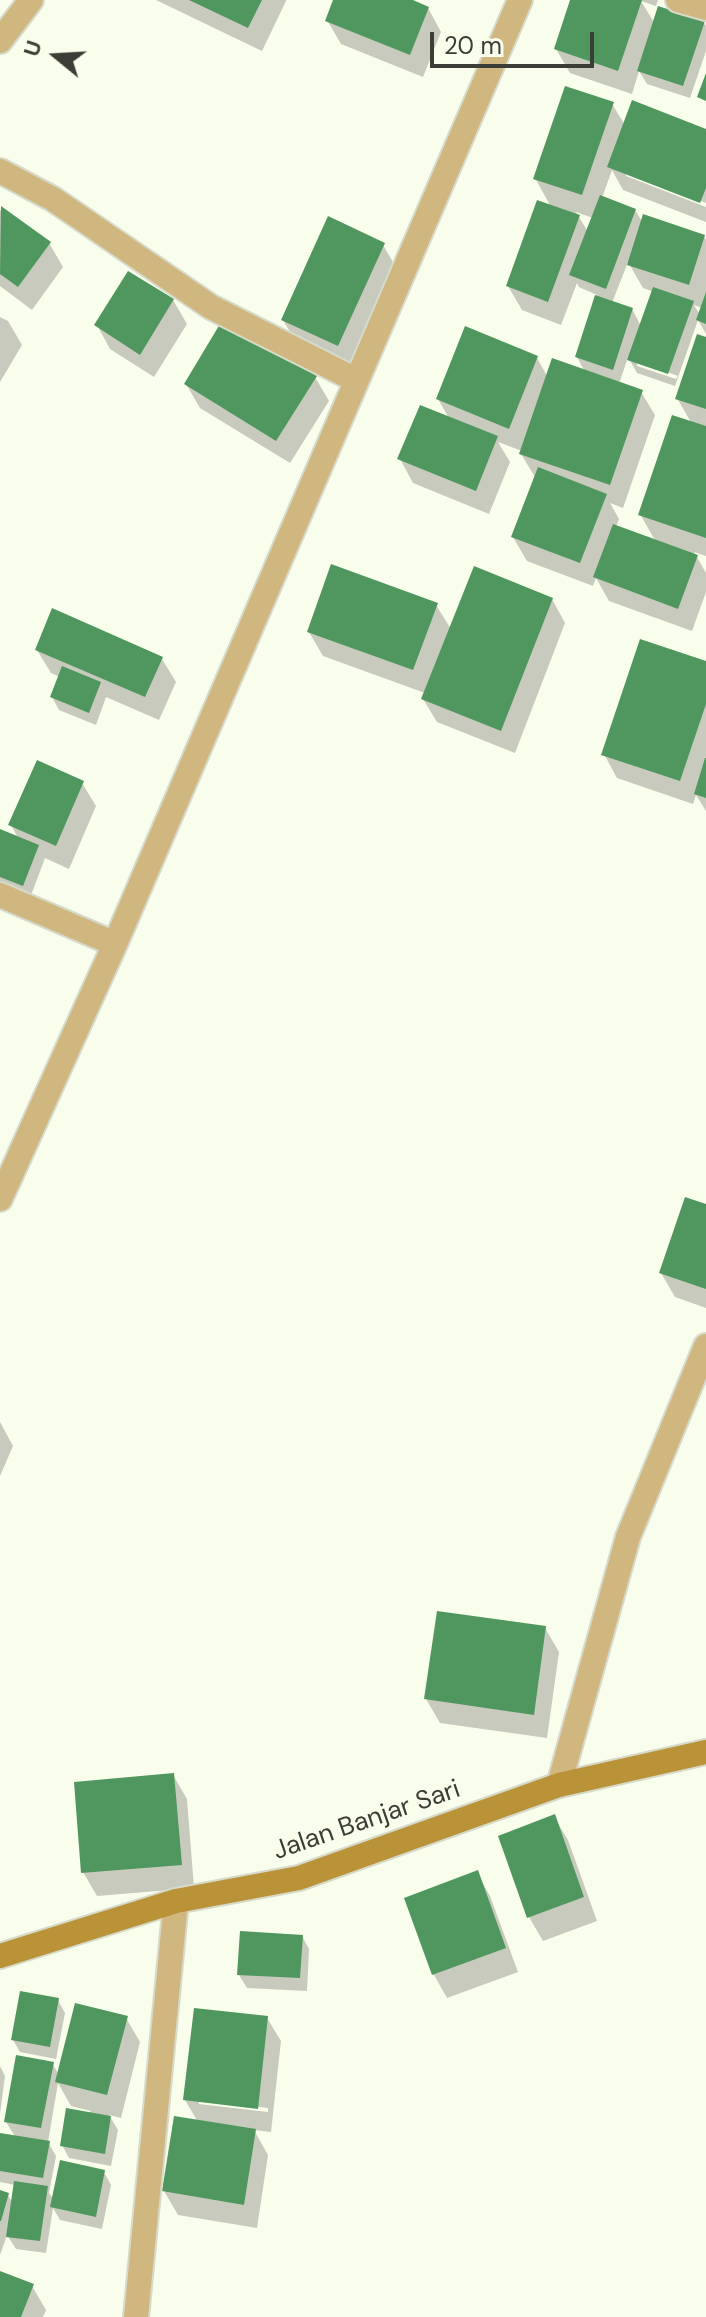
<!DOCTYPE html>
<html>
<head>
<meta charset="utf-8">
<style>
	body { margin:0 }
	#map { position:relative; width:706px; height:2317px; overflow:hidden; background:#f9fdeb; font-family:"DM Sans",sans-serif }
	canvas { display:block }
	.north { position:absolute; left:16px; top:16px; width:80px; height:80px; -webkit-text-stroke:6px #f9fdeb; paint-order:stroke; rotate:288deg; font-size:22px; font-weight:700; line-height:32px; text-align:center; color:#3c3d36 }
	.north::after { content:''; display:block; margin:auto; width:28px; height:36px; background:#3c3d36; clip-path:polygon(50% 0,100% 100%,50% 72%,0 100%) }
	.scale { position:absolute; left:430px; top:32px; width:164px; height:36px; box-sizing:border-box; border:4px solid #3c3d36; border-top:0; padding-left:10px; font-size:24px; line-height:28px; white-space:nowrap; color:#3c3d36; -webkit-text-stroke:6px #f9fdeb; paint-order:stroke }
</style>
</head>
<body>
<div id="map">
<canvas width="706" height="2317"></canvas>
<div class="north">U</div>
<div class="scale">20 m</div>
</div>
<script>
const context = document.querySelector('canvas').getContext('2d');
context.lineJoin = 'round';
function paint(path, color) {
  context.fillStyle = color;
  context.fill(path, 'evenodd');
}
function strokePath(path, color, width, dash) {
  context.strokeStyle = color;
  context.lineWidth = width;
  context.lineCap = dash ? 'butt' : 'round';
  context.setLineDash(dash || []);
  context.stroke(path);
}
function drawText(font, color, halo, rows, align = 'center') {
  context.font = font + ' "DM Sans",sans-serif';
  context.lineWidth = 8;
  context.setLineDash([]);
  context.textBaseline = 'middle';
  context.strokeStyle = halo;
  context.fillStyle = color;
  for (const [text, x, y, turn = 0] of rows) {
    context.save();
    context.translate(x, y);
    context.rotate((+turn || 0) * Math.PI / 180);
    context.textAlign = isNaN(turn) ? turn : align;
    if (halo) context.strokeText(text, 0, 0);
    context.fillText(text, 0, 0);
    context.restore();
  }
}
paint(new Path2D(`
	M156,0H286V1L262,51Z
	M336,0H407L428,8L441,32L423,77L341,44L327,20Z
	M572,0H658L656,6L641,1L655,24L704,23L706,26V51L690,98L647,84L639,71L632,94L570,73L556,49Z
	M612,104L625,125L706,131V203L626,172V176L706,207V222L623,190L612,170L602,198L635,210L643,223L704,236L706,240V334L698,320L675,386L637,373L628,357L619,384L641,392L655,415L623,508L610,503L619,519L616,527L656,542L640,514L692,424L677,398L706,339V556L694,552L706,573V592L692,631L609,601L596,578L593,586L527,561L513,537L535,477L521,454L522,451L498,442L510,462L489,514L413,483L400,459L450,420L438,399L537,358L547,376L585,372L577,357L597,295L579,287L577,283L561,325L522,310L508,286L551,207L535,178ZM576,212L593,218L588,232ZM628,262L643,288L654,292L641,326L632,309L612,303ZM694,305L702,308L700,315ZM637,361L678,376L676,379L637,366Z
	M2,208L49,243L63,267L32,310L0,286V211Z
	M383,245L397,269L351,369L297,344L283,320Z
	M173,300L187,324L154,377L110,349L97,325Z
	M0,317L8,321L22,345L0,382Z
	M315,377L329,401L290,463L200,408L186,384Z
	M552,599L565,623L515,753L437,722L423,699L425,693L323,656L309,632L436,605L451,629Z
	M37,650L162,659L176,682L159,720L106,697L96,725L59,710L52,697L60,677L51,673Z
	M706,664V811L696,795L693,804L617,778L604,754Z
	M82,783L96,806L69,869L45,858L30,898L0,886V831L18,838L11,825Z
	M706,1206V1308L675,1297L661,1273Z
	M0,1422L13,1446L0,1476Z
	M545,1628L559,1652L547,1738L440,1723L426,1699Z
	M173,1775L187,1799L194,1888L97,1896L83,1872Z
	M554,1817L568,1840L597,1921L543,1941L529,1917Z
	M477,1873L490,1896L518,1972L447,1998L434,1975L406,1899Z
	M302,1936L309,1949L307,1991L247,1988L239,1975Z
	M58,2000L65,2013L56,2059L20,2052L13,2040Z
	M126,2018L140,2042L121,2118L109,2115L118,2130L111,2166L69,2158L62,2145L91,2111L71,2106L58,2083L48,2142L56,2156L49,2193L54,2200L104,2172L111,2185L102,2229L60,2220L53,2208L46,2253L16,2249L7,2235L0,2255V2192L8,2195L13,2204L15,2185L0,2182V2135L16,2138L6,2122L52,2063L59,2075Z
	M267,2018L281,2041L271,2132L254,2130L268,2155L257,2228L178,2215L164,2191L198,2122L185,2100ZM199,2100L268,2108V2112L199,2104Z
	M0,2066L5,2076L0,2114Z
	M0,2274L32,2286L46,2310L43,2317H0Z`), '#0003');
paint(new Path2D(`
	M189,0H262L248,28Z
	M333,0H413L429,7L410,55L325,21Z
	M570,0H642L618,71L554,49Z
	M658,6L705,21L683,86L637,71Z
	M706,73V101L697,97Z
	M565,86L614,102L582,195L533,179Z
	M632,100L706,129V188L700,203L607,167Z
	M600,195L636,209L606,289L569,275Z
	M537,200L580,215L548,302L506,286Z
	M1,206L51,242L18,287L0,274Z
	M643,214L705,235L689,285L627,265Z
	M328,216L385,243L338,346L281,320Z
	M128,271L174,299L140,355L94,325Z
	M653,287L694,301L668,374L627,360Z
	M706,292V324L696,320Z
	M595,295L633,308L613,370L575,357Z
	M223,319L317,376L276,441L184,384Z
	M465,326L538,356L509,429L436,399Z
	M697,334L706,337V409L675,399Z
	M552,358L643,390L610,485L519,454Z
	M420,405L498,436L476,491L397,459Z
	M672,415L706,426V538L638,515Z
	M538,467L607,494L580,563L511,537Z
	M613,524L698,555L678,609L593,577Z
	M331,564L438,603L413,670L307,632Z
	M474,566L553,598L501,731L421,699Z
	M52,608L163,657L145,697L35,650Z
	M640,639L706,661V704L680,781L601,755Z
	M62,666L101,682L89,713L50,697Z
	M705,758H706V798L694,794Z
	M37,760L84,781L56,846L8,825Z
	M0,829L39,845L23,886L0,877Z
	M685,1197L706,1204V1289L659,1273Z
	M437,1611L546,1626L534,1715L424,1699Z
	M174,1773L182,1865L81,1873L74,1782Z
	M555,1814L584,1897L527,1918L498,1836Z
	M478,1870L506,1948L432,1975L404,1898Z
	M240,1931L303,1935L300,1978L237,1975Z
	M20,1991L59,1998L50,2047L11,2040Z
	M75,2003L128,2016L107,2095L55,2082Z
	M194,2008L268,2016L258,2109L183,2100Z
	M16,2055L54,2062L41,2128L4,2122Z
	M66,2108L111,2116L105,2154L60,2146Z
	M174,2116L256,2129L244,2205L162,2191Z
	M0,2133L50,2141L43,2178L0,2171Z
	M60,2160L105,2170L96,2217L50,2207Z
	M14,2181L48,2186L40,2241L6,2237Z
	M0,2190L9,2193L1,2221H0Z
	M0,2271L34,2284L21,2317H0Z`), '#4f975e');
const street = new Path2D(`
	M678,0L706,8
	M0,41L31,0
	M0,171L53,199L211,307L356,380
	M0,895L115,944
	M0,1199L115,944L520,0
	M559,1785L628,1537L706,1346
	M136,2317L176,1901`);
const secondary = new Path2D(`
	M0,1956L176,1901L299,1878L559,1785L706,1752`);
strokePath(street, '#d7daca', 28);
strokePath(secondary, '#d7daca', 28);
strokePath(street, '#d0b67f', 24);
strokePath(secondary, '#ba9238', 24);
drawText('26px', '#3c3d36', '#f9fdeb', [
	["Jalan Banjar Sari",367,1821,-19]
]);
</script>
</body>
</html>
